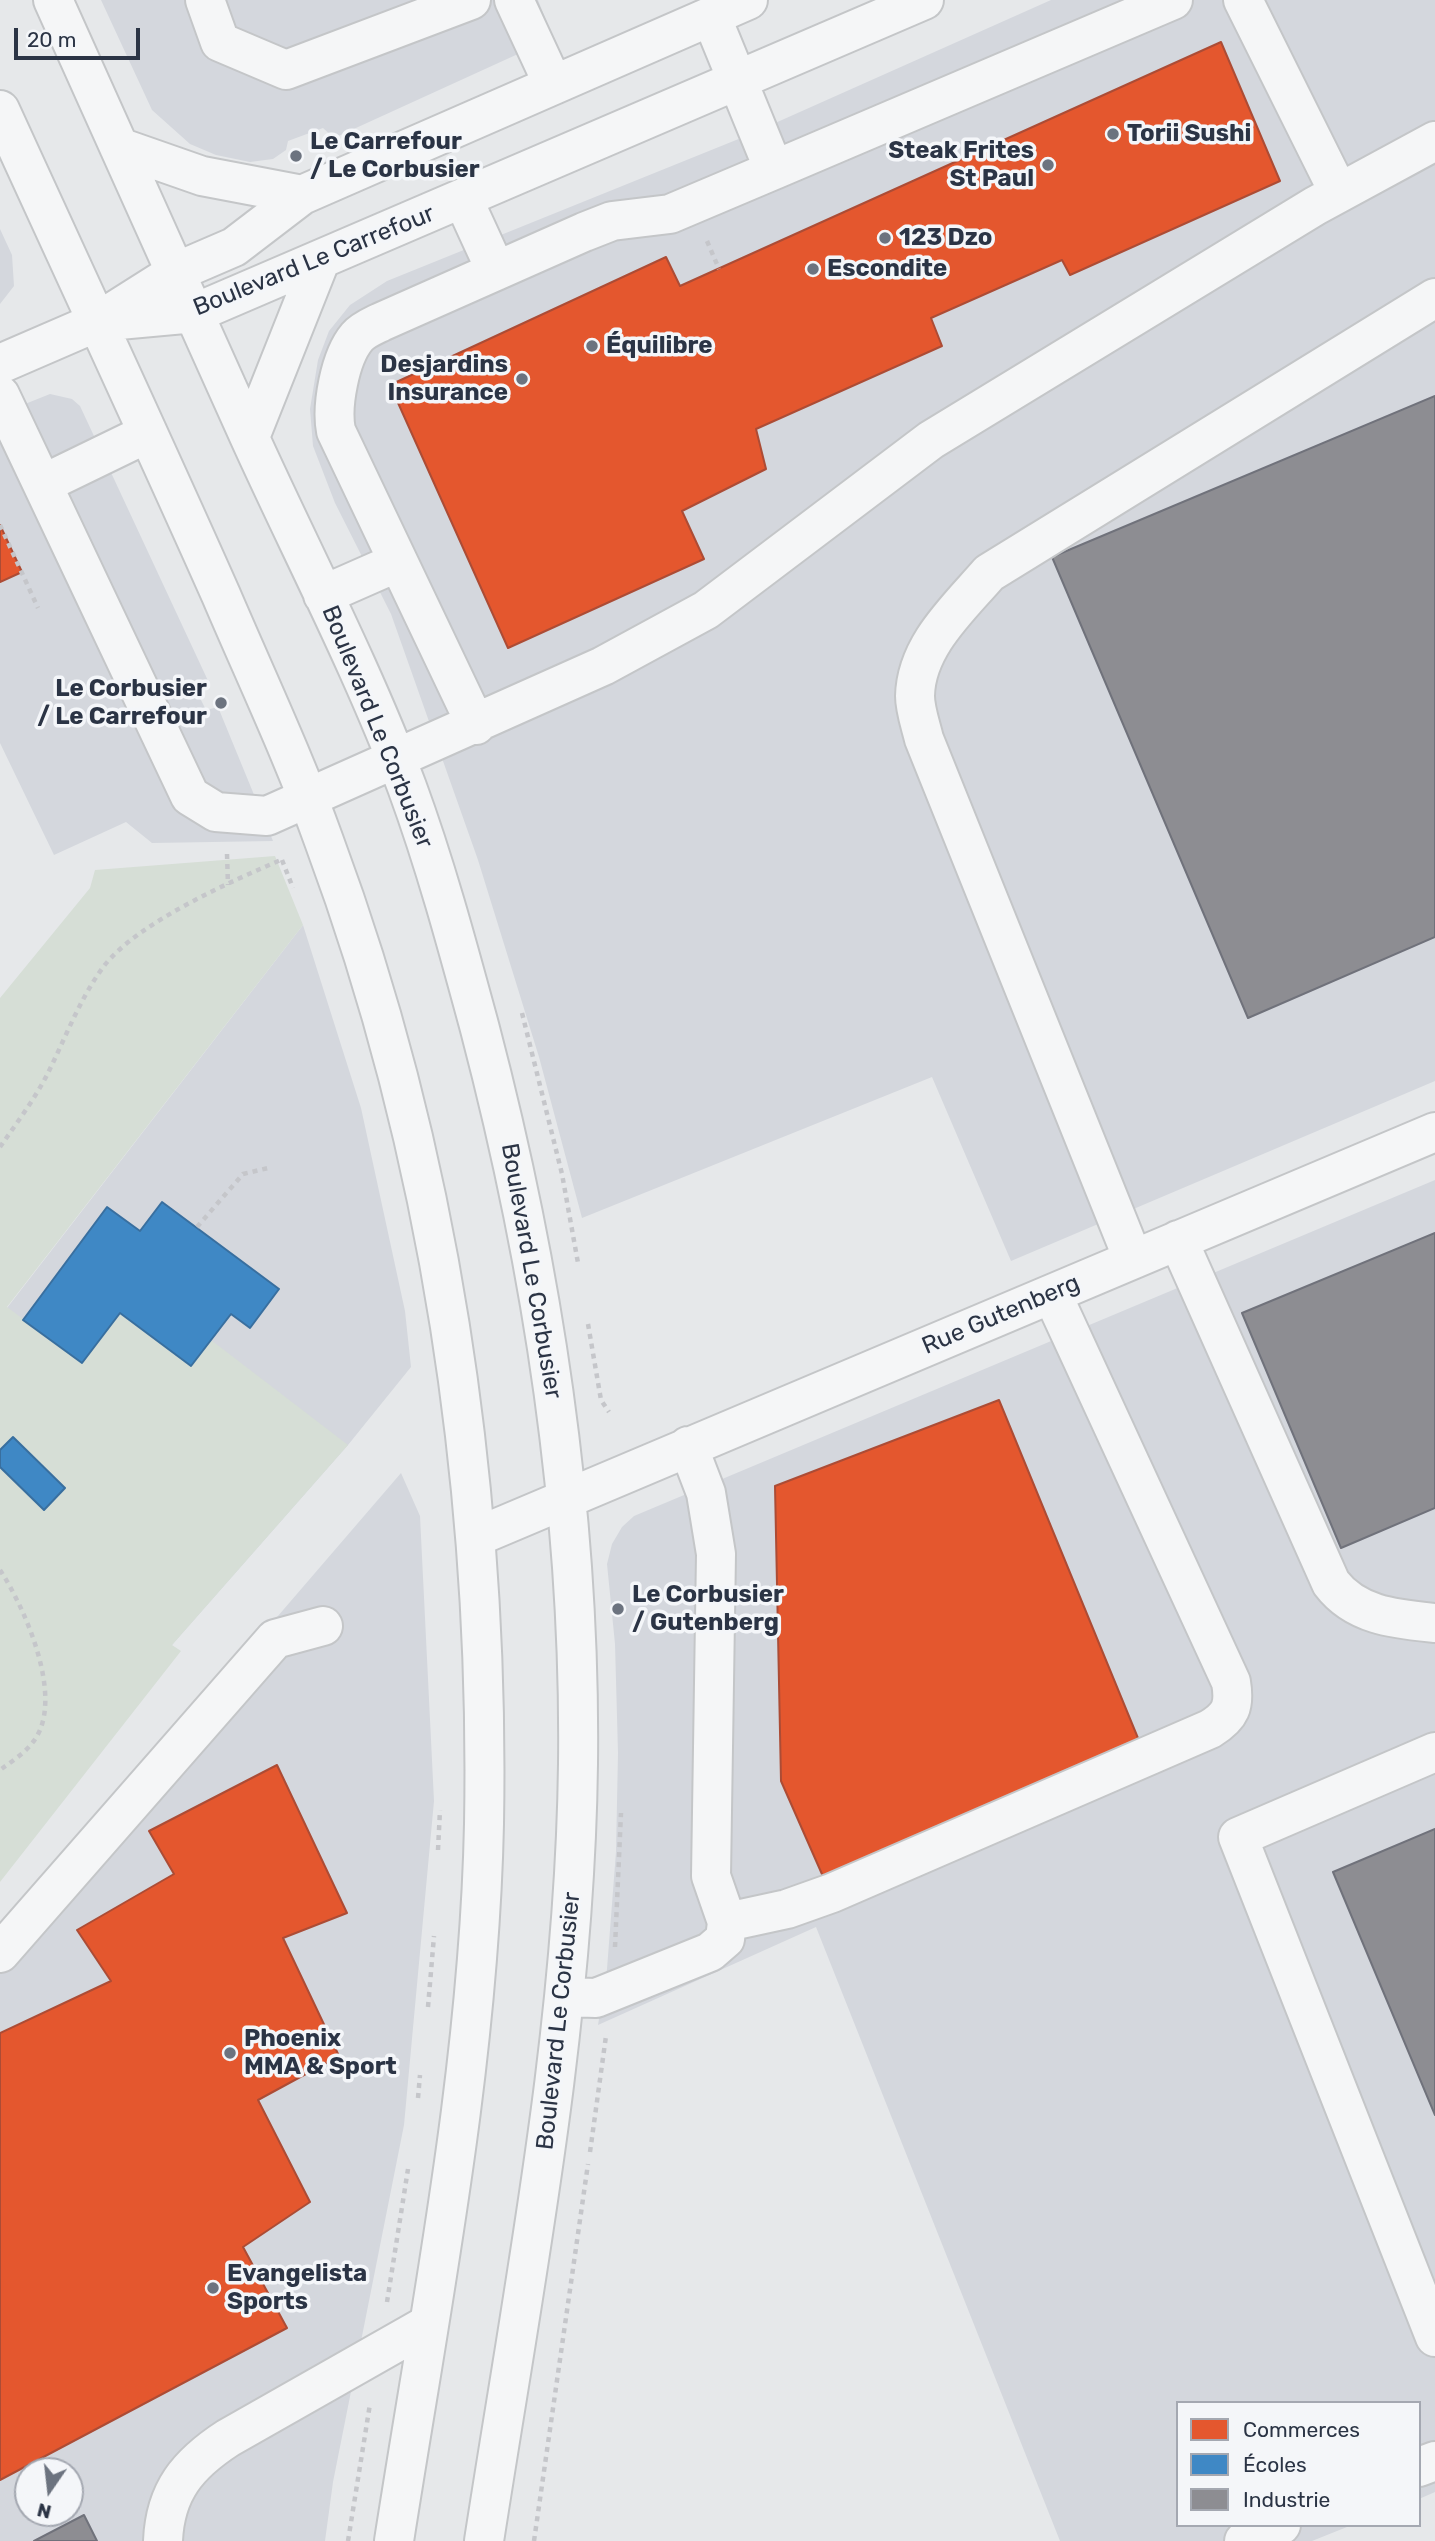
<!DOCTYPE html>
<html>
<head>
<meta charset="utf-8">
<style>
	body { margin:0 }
	#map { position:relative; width:1435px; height:2541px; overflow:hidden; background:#e6e8ea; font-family:Rubik,sans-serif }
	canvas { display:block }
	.legend { position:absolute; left:1176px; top:2401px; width:245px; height:126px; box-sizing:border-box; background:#f4f6f9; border:2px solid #a4a8b1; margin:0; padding:9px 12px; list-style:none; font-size:21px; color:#2b3445 }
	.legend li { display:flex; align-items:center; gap:14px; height:35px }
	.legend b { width:35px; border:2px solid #a4a8b1 }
	.north { position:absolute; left:14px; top:2457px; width:70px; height:70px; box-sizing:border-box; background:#f4f6f9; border:2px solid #a4a8b1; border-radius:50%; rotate:194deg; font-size:19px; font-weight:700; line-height:28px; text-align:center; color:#2b3445 }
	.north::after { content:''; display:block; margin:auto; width:24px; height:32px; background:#6c737f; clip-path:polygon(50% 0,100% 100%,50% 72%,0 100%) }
	.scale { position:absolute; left:14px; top:28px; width:126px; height:32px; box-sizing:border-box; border:4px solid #2b3445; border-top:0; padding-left:9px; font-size:21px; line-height:24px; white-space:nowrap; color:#2b3445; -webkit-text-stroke:5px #f4f6f9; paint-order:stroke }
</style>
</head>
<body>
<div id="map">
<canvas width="1435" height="2541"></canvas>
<ul class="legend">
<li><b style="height:19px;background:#e4572e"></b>Commerces</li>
<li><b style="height:19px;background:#3f88c5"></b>Écoles</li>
<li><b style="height:19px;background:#8d8d92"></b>Industrie</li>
</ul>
<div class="north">N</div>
<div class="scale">20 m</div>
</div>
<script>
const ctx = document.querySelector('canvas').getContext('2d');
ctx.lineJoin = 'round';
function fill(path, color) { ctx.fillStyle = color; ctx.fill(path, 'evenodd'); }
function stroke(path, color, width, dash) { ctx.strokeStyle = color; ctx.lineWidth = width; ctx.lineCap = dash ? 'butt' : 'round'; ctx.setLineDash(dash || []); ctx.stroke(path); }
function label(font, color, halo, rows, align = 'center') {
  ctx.font = font + ' Rubik,sans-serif'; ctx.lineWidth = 7; ctx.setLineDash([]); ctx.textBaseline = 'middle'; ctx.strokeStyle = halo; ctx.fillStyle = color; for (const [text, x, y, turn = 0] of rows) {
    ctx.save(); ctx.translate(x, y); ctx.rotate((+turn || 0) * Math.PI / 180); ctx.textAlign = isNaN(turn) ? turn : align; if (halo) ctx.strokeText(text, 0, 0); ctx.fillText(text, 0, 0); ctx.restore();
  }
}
fill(new Path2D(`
	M101,0H538L553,38L334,138L323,128L288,141L286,150L273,159L250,162L216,155L190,144L152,110Z
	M1051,0H1435V1081L1011,1261L932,1077L582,1218L539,1057L478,860L391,614L335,503L313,446L310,409L318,360L329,331L350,305L387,281L746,136Z
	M0,229L12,255L14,286L0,304Z
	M50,394L72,399L80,406L210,685L196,690L206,710L218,707L273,841L152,843L126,822L54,855L0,743V414Z
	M303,925L361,1108L405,1311L411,1367L348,1445L172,1645L0,1317Z
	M1435,1180V2492L1419,2499V2403H1178V2525H1352L1312,2541H1060L816,1927L598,2025L607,1969L616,1852L618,1753L615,1644L607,1564L612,1544L622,1527L634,1516Z
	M401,1473L420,1516L434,1801L404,2125L333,2482L325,2541H0V1939ZM28,2471H70V2513H28Z`), '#d4d7dd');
fill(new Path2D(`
	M275,856L303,925L7,1307L82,1363L120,1313L211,1340L348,1445L172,1645L181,1651L0,1882V998L90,888L95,870Z`), '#d6ded6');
const shops = new Path2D(`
	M1221,42L1280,181L1070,275L1062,260L931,318L942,346L756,429L766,469L682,511L704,559L508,648L390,385L666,257L680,286Z
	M0,525L22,572L0,582Z
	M999,1400L1140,1743L825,1881L781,1781L775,1486Z
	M277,1765L347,1913L283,1938L339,2056L258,2100L310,2202L243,2247L287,2328L0,2480V2033L111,1981L77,1930L174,1874L149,1831Z`);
fill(shops, '#e4572e');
stroke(shops, '#ac4c35', 2);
const schools = new Path2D(`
	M162,1202L279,1289L250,1328L231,1314L191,1366L120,1313L82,1363L23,1320L107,1207L140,1231Z
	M13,1437L65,1488L44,1510L0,1467V1450Z`);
fill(schools, '#3f88c5');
stroke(schools, '#396f9f', 2);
const industry = new Path2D(`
	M1435,396V937L1248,1018L1052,557Z
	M1435,1233V1508L1341,1548L1242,1313Z
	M1435,1829V2115L1333,1872Z
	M84,2515L97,2541H34Z`);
fill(industry, '#8d8d92');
stroke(industry, '#70727b', 2);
const minor = new Path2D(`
	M53,0C118,145 184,291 249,436C302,553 362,667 407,787C436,866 458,948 480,1029C543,1269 581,1514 578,1764C575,2025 524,2283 484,2541
	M205,0L220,42L286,70L471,0
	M514,0L553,84
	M1243,0L1339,193
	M0,110C74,272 149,433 221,595C256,677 294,757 324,841C440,1153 490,1492 484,1824C479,2065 431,2304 394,2541
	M119,147L202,176L302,195
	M774,170L1173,0
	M463,199L496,271
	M97,322L195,313L924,0
	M0,364L97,322L176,272L234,247L302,195L748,0
	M0,395L190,796L216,812L267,816L603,666L706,610L931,440L1315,206L1435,141
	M250,437L320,261
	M43,484L148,433
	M323,595L398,562
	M476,725L336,431C331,406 340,357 357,337C363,330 373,326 381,322L584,232L612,221L670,214L774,170L711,16
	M1178,1240L1331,1583C1356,1616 1396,1619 1435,1623
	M1133,1259L924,739C921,726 915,710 915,696C916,646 958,609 989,573L1435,298
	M476,1537L1435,1132
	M1435,1752L1238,1837L1435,2337
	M727,1922L787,1909L832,1893L1210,1729C1231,1716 1235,1706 1231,1682L1052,1294
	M0,1953L275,1639L323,1626
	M564,1997L596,1998L710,1952L725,1939L727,1922L711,1876L716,1554L706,1493L688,1446
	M1419,2467L1435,2461
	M163,2541C165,2491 188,2464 228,2438L427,2325
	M1244,2541L1281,2525`);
stroke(minor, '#c4c6c8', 42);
stroke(new Path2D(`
	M707,241L719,269
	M0,525L38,608
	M227,854L228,885
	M282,860L293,888
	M522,1013L562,1174L578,1263
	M0,1147C16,1124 34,1100 47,1075C65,1039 80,998 104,966C138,922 232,881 283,859
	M197,1227L243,1174L268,1168
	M588,1324L601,1400L609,1412
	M0,1570C25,1608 66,1700 33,1742C25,1753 11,1762 0,1770
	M438,1850L440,1810
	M615,1947L621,1813
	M428,2007L434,1936
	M418,2098L420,2075
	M590,2152L606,2036
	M387,2302L408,2169
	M348,2541L370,2404
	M534,2541L588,2164`), '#c5c6ca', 4.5, [5, 5]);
stroke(minor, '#f5f6f7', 38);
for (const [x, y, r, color] of [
	[1113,134,7,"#6c737f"],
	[296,156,7,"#6c737f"],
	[1048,165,7,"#6c737f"],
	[885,238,7,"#6c737f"],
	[813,269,7,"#6c737f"],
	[592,346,7,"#6c737f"],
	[522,379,7,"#6c737f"],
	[221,703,7,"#6c737f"],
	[618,1609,7,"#6c737f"],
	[230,2053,7,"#6c737f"],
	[213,2288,7,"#6c737f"]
]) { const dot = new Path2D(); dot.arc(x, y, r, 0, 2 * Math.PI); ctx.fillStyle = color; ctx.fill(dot); stroke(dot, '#f4f6f9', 2.5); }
label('bold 24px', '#2b3445', '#f4f6f9', [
	["Torii Sushi",1127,134],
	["Le Carrefour",310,142],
	["/ Le Corbusier",310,170],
	["Steak Frites",1034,151,"right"],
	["St Paul",1034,179,"right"],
	["123 Dzo",899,238],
	["Escondite",827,269],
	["Équilibre",606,346],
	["Desjardins",508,365,"right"],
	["Insurance",508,393,"right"],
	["Le Corbusier",207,689,"right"],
	["/ Le Carrefour",207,717,"right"],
	["Le Corbusier",632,1595],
	["/ Gutenberg",632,1623],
	["Phoenix",244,2039],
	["MMA & Sport",244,2067],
	["Evangelista",227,2274],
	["Sports",227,2302]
], 'left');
label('24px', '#2b3445', '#f4f6f9', [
	["Boulevard Le Carrefour",314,261,-22],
	["Boulevard Le Corbusier",377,727,68],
	["Boulevard Le Corbusier",531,1271,80],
	["Rue Gutenberg",1001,1315,-23],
	["Boulevard Le Corbusier",559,2021,-84]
]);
</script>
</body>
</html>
